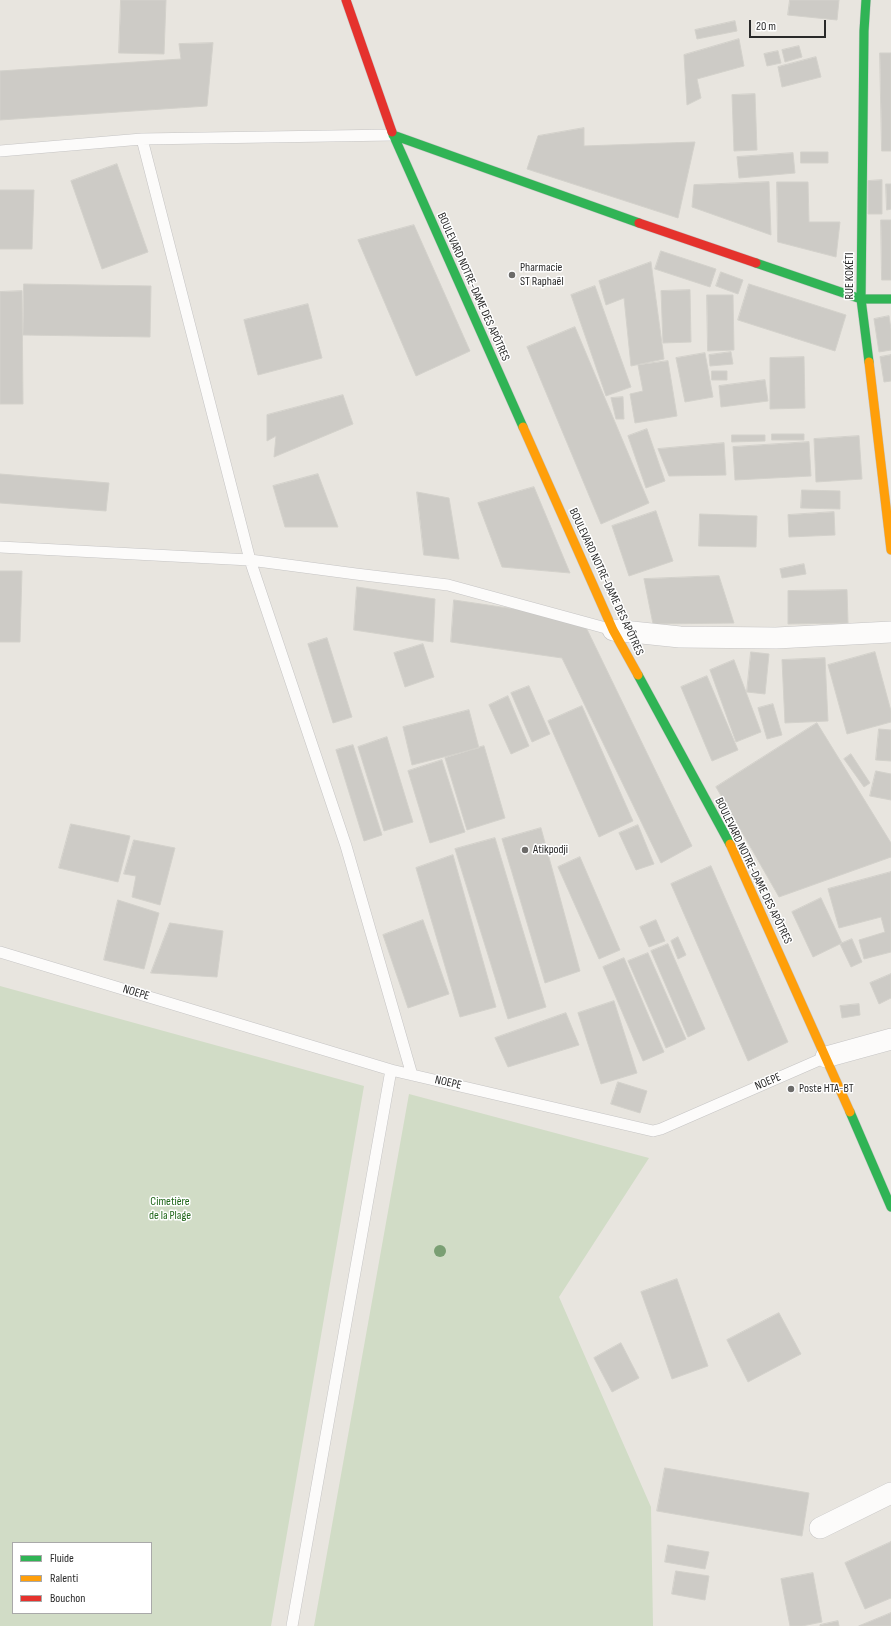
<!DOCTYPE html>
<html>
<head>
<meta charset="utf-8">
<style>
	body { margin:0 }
	#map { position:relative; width:891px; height:1626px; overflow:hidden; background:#e8e5df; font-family:"Sofia Sans Condensed",sans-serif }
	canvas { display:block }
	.legend { position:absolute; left:12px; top:1542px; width:140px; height:72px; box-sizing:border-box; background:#fff; border:1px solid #a9a9a9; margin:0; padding:5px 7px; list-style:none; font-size:12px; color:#292929 }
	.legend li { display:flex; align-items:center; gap:8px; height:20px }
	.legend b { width:20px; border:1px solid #a9a9a9 }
	.scale { position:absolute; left:749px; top:20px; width:77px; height:18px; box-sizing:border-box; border:2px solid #292929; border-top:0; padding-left:5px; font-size:12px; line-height:14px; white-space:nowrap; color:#292929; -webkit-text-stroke:3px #fff; paint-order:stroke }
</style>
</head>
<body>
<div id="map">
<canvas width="891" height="1626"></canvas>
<ul class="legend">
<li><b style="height:5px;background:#30b455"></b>Fluide</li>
<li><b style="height:5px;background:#ff9f0a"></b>Ralenti</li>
<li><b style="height:5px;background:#e5322d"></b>Bouchon</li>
</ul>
<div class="scale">20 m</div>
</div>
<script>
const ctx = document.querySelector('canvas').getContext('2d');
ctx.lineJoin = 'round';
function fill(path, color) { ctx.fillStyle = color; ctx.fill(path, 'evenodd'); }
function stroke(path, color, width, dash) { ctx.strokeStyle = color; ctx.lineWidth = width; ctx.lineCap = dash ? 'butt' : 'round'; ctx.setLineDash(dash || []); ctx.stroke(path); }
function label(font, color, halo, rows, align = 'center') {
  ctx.font = font + ' "Sofia Sans Condensed",sans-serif'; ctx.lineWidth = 3; ctx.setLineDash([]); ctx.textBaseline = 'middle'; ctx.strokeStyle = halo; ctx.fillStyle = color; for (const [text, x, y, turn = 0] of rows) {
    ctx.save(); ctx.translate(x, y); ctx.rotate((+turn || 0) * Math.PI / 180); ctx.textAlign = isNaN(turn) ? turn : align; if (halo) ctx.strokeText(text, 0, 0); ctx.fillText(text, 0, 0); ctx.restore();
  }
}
fill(new Path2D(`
	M0,986L364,1086L271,1626H0ZM13,1543H151V1613H13Z
	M409,1094L649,1158L559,1297L651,1507L653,1626H314Z`), '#d1dcc6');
const building = new Path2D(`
	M121,0H166L164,54L119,53Z
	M790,0H839L837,20L788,15Z
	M735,21L737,31L697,39L695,30Z
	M739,39L744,66L697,79L701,98L687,105L684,55Z
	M213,43L207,106L0,120V71L181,59L179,44Z
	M799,46L802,57L785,62L782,50Z
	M778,51L781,63L767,66L764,54Z
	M880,53H891V151H882Z
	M816,57L821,77L782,87L778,67Z
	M755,94L757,150L734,151L732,95Z
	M584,128V146L695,142L678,218L527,169L538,136Z
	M801,152H828V163H801Z
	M793,153L795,173L739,178L737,157Z
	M117,164L148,252L102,269L71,181Z
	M882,180V214H868V181Z
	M769,182L771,235L692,207L694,185Z
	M777,182H808L809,222H840L836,257L778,242Z
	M886,184H891V209L887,210Z
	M0,190H34L32,249H0Z
	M881,220H891V280H882Z
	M414,225L470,351L416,376L358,240Z
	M661,251L716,269L710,287L655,269Z
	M651,262L664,359L631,366L624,298L606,305L599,281Z
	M721,272L743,280L738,294L716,286Z
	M24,284L151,286L150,337L23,335Z
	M749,284L846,315L835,351L738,320Z
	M595,286L631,387L606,396L571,295Z
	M690,290L691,342L663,343L661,291Z
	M22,291L23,404H0V292Z
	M707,295H733L734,350L708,351Z
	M308,304L322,358L258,375L244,320Z
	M889,316L891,329V350L879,352L874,319Z
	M575,327L649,503L601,524L527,347Z
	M731,352L733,364L710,366L709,355Z
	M705,353L713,397L685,402L676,358Z
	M891,355V381L884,382L880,357Z
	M804,357L805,408L770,409V358Z
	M668,361L677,416L635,423L630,394L643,391L638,365Z
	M712,371H727V380H712Z
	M765,380L768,401L721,407L719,386Z
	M343,395L353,424L274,457L276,436L267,441V415Z
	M623,397L624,419H616L611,398Z
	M647,429L665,481L646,488L628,436Z
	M772,434H804V440H772Z
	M732,435H765V441L732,442Z
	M859,436L862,479L816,482L814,439Z
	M809,442L811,476L735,480L733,447Z
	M724,443L726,475L669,476L658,449Z
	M0,474L109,483L106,511L0,503Z
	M318,474L338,527H285L273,486Z
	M534,487L570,573L502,567L478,503Z
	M802,490L840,491V509L801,508Z
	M417,492L449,498L459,559L424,555Z
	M656,511L673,561L629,576L612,526Z
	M834,512L835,535L789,537L788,515Z
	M700,514L757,516L756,547L699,546Z
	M804,564L806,574L782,578L780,569Z
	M0,571H22L20,642H0Z
	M719,576L734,623L653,624L644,579Z
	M357,587L435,599L433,642L354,630Z
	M847,590L848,623L788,624V591Z
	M454,600L582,619L692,846L661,863L562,658L451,642Z
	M327,638L352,717L333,723L308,644Z
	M423,644L434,677L405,687L394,653Z
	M751,652L769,654L765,694L747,692Z
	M875,652L891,711V722L847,734L828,665Z
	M825,658L828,721L785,723L782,660Z
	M734,660L761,732L736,742L710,670Z
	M707,676L738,750L712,761L681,687Z
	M529,686L550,734L532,742L511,693Z
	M508,696L529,746L511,754L489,705Z
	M773,704L782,735L767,739L758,708Z
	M582,706L633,821L599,837L548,721Z
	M469,710L479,748L412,765L403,727Z
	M817,723L891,843V857L779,897L716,787Z
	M879,729L891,730V761L876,760Z
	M387,737L413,822L384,831L358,747Z
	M353,745L382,835L364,841L336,750Z
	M484,746L505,818L467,830L445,758Z
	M851,754L870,783L864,787L844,759Z
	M442,760L465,832L430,843L408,771Z
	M876,771L891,774V800L870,796Z
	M71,824L130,836L118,882L59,868Z
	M638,825L654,864L636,870L619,833Z
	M541,828L580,971L545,983L502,839Z
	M495,838L546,1007L508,1019L455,849Z
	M134,840L175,848L160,905L132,897L136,876L124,874Z
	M453,855L496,1007L460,1017L416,868Z
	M580,857L620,950L599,959L558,867Z
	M711,866L788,1042L748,1061L671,884Z
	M891,872V952L864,959L859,940L885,932L881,917L839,928L828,889Z
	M821,898L842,943L813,957L792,912Z
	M118,900L159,913L144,969L104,960Z
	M423,920L449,994L408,1008L383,935Z
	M656,920L665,941L649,947L640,927Z
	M170,923L223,931L217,977L151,973Z
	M678,937L686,955L678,959L671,941Z
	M852,939L862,962L851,967L840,944Z
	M668,944L705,1029L688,1037L651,951Z
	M648,953L686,1039L666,1048L628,961Z
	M624,958L664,1052L643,1061L603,967Z
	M891,974V998L879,1004L870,983Z
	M614,1001L637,1073L601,1084L578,1013Z
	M859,1004L860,1015L842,1018L840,1006Z
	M566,1013L579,1045L508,1067L495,1038Z
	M618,1082L647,1091L640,1113L611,1104Z
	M677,1279L708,1366L672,1379L641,1292Z
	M779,1313L801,1354L748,1382L727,1340Z
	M621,1343L639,1378L612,1392L594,1358Z
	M665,1468L809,1493L802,1536L657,1511Z
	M891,1542V1598L865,1609L845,1563Z
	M668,1545L709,1552L705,1569L665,1562Z
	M676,1571L709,1576L705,1600L672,1594Z
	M813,1573L822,1622L802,1626H790L781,1579Z
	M891,1613V1626H859Z
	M838,1621L839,1626H820V1625Z`);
fill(building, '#cdcbc6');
stroke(building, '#d3d1cb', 1);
const lane = new Path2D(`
	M142,139L250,560L346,846L412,1075
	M0,151L142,139L393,135
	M0,547L250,560L356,574L448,585L613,630
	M0,952L391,1070L653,1131L661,1129L826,1057
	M292,1626L391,1070`);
const street = new Path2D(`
	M613,630L680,637L776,638L891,632
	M826,1057L891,1039
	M820,1528L891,1493`);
const fast = new Path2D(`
	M866,0L864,31L861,299L869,362
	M392,132L523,427
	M393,135L639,223
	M756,263L861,299H891
	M638,675L730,844
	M850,1112L891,1207`);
const slow = new Path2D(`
	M869,362L891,550
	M523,427L613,630L638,675
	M730,844L850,1112`);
const jam = new Path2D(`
	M346,0L392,132
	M639,223L756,263`);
stroke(lane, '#c5c4c4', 12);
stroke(street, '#c5c4c4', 22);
stroke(fast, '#c5c4c4', 10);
stroke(slow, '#c5c4c4', 10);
stroke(jam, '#c5c4c4', 10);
stroke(lane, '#fcfbfa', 11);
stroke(street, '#fcfbfa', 21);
stroke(fast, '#30b455', 9);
stroke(slow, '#ff9f0a', 9);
stroke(jam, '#e5322d', 9);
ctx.fillStyle = '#7a9f73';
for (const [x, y] of [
	[440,1251]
]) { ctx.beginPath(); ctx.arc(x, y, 6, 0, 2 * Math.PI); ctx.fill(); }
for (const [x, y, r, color] of [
	[512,275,4,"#6c6b69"],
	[525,850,4,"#6c6b69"],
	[791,1089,4,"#6c6b69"]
]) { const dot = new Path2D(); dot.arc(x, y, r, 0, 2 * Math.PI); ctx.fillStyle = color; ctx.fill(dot); stroke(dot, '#fff', 1.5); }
label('12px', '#292929', '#fff', [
	["Pharmacie",520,268],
	["ST Raphaël",520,282],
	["Atikpodji",533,850],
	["Poste HTA-BT",799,1089]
], 'left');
label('12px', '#292929', '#fff', [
	["RUE KOKÉTI",850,276,-90],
	["BOULEVARD NOTRE-DAME DES APÔTRES",473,287,66],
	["BOULEVARD NOTRE-DAME DES APÔTRES",606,582,65],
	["BOULEVARD NOTRE-DAME DES APÔTRES",753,871,64],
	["NOEPE",136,993,17],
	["NOEPE",768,1082,-23],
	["NOEPE",448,1083,13]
]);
label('12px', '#20661a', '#fff', [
	["Cimetière",170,1202],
	["de la Plage",170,1216]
]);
</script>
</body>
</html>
